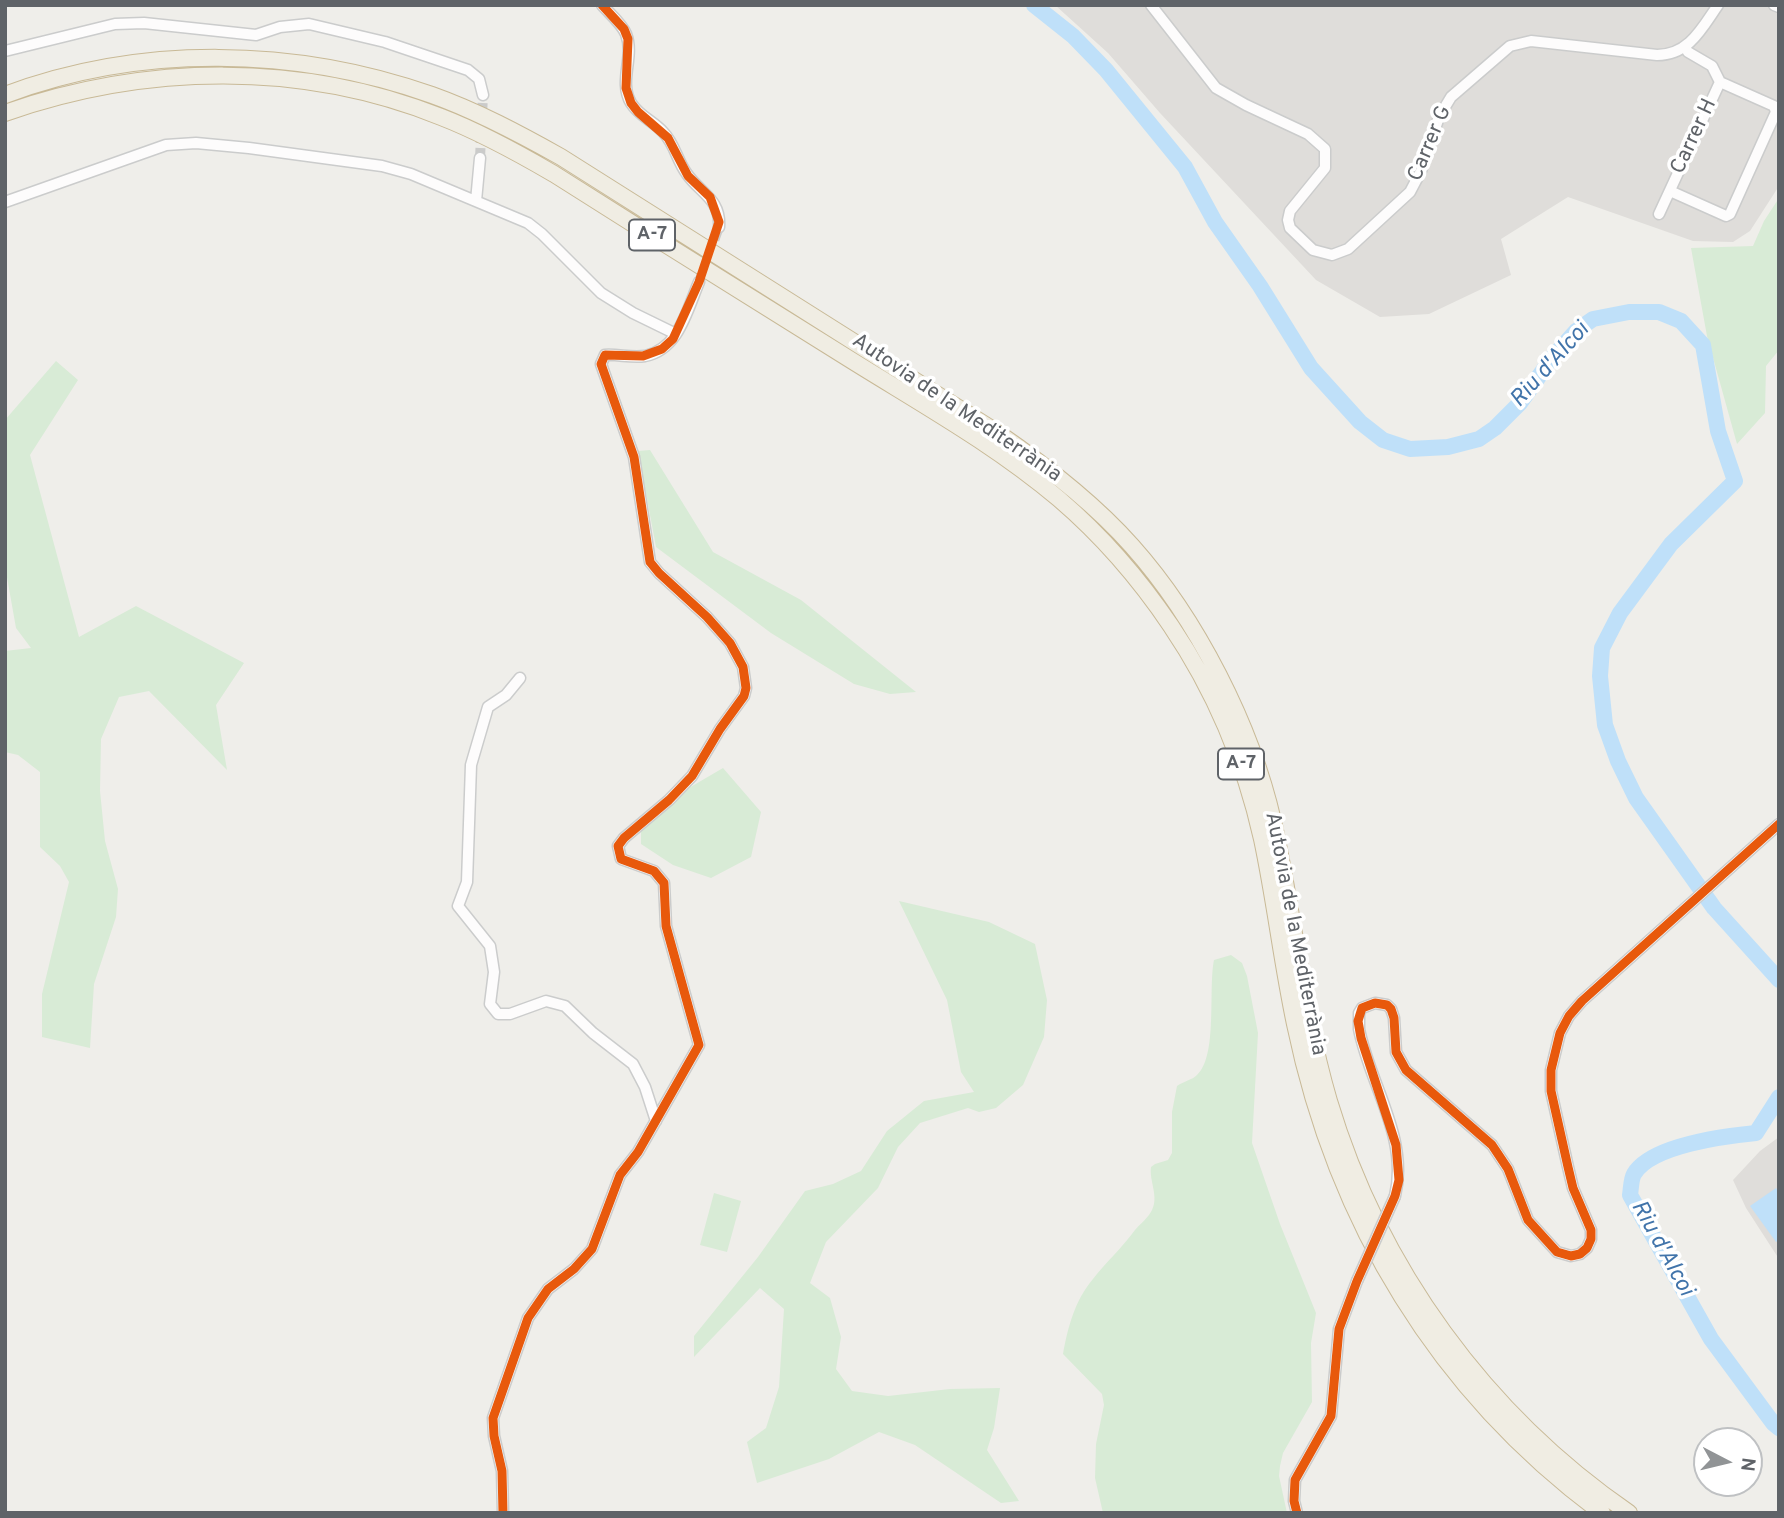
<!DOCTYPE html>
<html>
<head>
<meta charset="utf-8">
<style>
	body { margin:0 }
	#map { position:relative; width:1784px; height:1518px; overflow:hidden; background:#efeeea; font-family:Overpass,sans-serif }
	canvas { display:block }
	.frame { position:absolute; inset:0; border:7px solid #5f6368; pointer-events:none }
	.north { position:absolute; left:1693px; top:1427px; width:70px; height:70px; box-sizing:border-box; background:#fff; border:2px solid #bfc1c3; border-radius:50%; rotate:97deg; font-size:19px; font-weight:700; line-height:28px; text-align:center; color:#5f6368 }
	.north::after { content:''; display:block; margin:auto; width:24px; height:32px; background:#919496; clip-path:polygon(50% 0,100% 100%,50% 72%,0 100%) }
</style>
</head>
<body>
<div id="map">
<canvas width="1784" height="1518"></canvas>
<div class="frame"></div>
<div class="north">N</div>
</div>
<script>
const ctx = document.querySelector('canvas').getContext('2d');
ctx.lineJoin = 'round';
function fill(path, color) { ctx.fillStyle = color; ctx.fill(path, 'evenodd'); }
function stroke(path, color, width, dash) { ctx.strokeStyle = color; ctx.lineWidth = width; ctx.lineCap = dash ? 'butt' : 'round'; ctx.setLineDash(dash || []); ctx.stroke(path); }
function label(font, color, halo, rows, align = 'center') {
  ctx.font = font + ' Overpass,sans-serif'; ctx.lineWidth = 7; ctx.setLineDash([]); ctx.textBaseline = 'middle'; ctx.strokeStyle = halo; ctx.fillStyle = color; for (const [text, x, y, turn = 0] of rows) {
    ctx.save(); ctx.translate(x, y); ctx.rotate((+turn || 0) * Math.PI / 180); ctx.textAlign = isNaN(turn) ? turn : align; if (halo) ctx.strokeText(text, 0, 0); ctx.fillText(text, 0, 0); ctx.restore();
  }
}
fill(new Path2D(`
	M1055,5H1779V186L1750,231L1733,242L1693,241L1568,197L1501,239L1511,275L1429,314L1380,317L1316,280L1160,113L1108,53Z
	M1779,1137V1259L1746,1208L1733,1180L1760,1151Z`), '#dfddda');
fill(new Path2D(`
	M1779,198V350L1766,366L1765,413L1737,444L1707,336L1691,248L1753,246L1764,221Z
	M56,361L78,380L30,455L79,637L136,606L244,663L216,705L227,770L149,691L119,697L101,739L100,791L105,841L118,889L116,917L94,984L90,1048L42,1037V994L69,882L60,866L40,847V772L18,755L5,752V651L31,648L16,628L5,566V420Z
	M650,450L713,552L801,600L916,692L890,694L854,684L771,633L656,547L638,451Z
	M723,768L761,812L751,857L711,878L673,865L641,844V816Z
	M899,901L989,922L1035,944L1047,1000L1044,1037L1023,1085L996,1108L979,1112L968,1108L920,1123L898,1147L878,1188L826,1242L810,1283L830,1298L841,1337L836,1369L852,1391L888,1396L950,1389L1000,1388L994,1428L987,1450L1019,1501L1001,1503L915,1445L879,1432L829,1459L757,1483L747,1442L766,1428L779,1387L784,1309L760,1288L694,1357V1336L758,1257L805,1191L833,1184L861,1171L887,1131L924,1101L974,1092L961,1072L947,1000Z
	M1231,955L1242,963L1247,976L1258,1033L1252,1143L1280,1224L1316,1313L1311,1343L1312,1402L1283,1453L1280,1466L1279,1476L1287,1513H1103L1095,1478L1096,1444L1104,1405L1102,1394L1063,1354C1068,1327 1075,1300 1093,1279C1106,1262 1122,1248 1135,1230C1140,1224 1149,1217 1152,1210C1159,1196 1149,1181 1151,1167L1155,1164L1168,1160L1172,1153V1112L1177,1086C1184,1081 1192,1080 1197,1075C1218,1056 1208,989 1214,960Z
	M714,1193L741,1201L727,1252L700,1245Z`), '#d8ebd6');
fill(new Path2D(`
	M1776,1188L1779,1192V1240L1776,1242L1750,1206Z`), '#bfe0f9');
stroke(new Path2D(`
	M1034,5L1073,36L1106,70L1185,167L1215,222L1260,286L1311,368L1360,422L1383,440L1410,449L1448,447L1479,439L1495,428L1520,403L1552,358L1576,331L1593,319L1629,312H1659L1681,321L1703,345L1718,431L1735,481L1671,544L1620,613L1602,648L1600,676L1605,725L1618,761L1636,798L1714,908L1779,980
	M1779,1097L1756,1133C1726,1136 1651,1145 1634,1174C1631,1179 1631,1189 1630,1195L1711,1339L1773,1423L1779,1428`), '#bfe0f9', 16);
stroke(new Path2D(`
	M480,158L483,95
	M699,282L719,227`), '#cbcbca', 10, [10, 5]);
const minor = new Path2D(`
	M602,5C610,14 622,24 626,34C635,57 618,81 631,103C639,116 653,121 663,132C675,144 677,161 687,174C700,193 721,199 719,227
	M1151,5L1216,88L1246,105L1308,134L1325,149V168L1290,211L1288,220L1290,228L1313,250L1332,255L1348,249L1410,192L1421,171L1439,117L1451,97L1510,46L1531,41L1657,55C1689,55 1702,28 1718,5
	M1774,5L1779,7
	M5,51L115,24L144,23L256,35L280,27L309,24L385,42L468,70L479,79L483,95
	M1670,191L1726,216L1730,214L1776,112L1774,106L1720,82L1712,66L1688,52L1685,47
	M476,201L480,158
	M5,202L166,145L196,143L249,148L382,166L411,174L528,223L542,234L601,293L633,313L676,334
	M1659,214L1720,82
	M520,678L506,695L488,707L471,765L467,882L458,906L490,946L494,972L490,1004L498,1014H510L546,1001L565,1006L593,1033L633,1064L645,1087L656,1121
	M1395,1196C1409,1138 1370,1085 1359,1029V1013L1362,1008L1375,1003L1387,1005L1391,1009L1394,1018L1396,1052L1406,1070L1492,1145L1508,1169L1528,1220L1557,1252L1571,1256L1580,1254L1587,1248L1591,1239V1230L1573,1188L1568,1167L1551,1091V1070L1560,1033L1569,1016L1582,1001L1779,824
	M503,1513L502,1471L494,1436L493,1418L528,1318L548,1289L574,1269L592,1249L620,1175L638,1152L699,1045L666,926L664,883L654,871L621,859L618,846L624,838L669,800L692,776L720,729L744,696L746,688L743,667L730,643L707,617L659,573L650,562L634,457L601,364L605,355C618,354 631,358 645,356C679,349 687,310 699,282
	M1297,1513L1294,1501L1295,1480L1331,1416L1339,1329L1357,1281`);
const highway = new Path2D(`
	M5,95C141,44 296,47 432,95C477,111 520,134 561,157L998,433C1046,466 1093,502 1132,546C1197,619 1251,725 1273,821C1294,914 1302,1010 1329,1101C1379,1268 1485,1414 1629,1513
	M5,113C145,64 302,61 441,117C480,132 518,153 554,174C650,235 747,295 843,355C916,401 993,443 1059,499C1101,535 1140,580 1171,626C1215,691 1245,763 1262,839C1275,900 1282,963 1295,1024C1336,1222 1438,1392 1602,1513`);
stroke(minor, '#cbcccc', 13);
stroke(highway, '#c8b996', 18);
stroke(minor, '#fdfcfc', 10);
stroke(highway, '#f0ede3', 16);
const minorBridge = new Path2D(`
	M1357,1281L1395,1196`);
stroke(minorBridge, '#cbcccc', 13, []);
stroke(minorBridge, '#fdfcfc', 10);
stroke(new Path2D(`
	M503,1513L502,1471L494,1436L493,1418L528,1318L548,1289L574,1269L592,1249L620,1175L638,1152L699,1045L666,926L664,883L654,871L621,859L618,846L624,838L669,800L692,776L720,729L744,696L746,688L743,667L730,643L707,617L659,573L650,562L634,457L601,364L605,355L643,356L662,349L673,339L699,282L719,222L710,197L688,176L668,138L638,112L631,103L626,88L628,39L624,29L602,5
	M1297,1513L1294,1501L1295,1480L1331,1416L1339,1329L1357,1281L1395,1196L1399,1180L1396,1145L1361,1038L1358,1021L1362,1008L1375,1003L1387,1005L1391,1009L1394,1018L1396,1052L1406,1070L1492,1145L1508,1169L1528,1220L1557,1252L1571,1256L1580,1254L1587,1248L1591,1239V1230L1573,1188L1568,1167L1551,1091V1070L1560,1033L1569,1016L1582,1001L1779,824`), '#e8590c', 9);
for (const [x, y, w] of [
	[652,235,46],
	[1241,764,46]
]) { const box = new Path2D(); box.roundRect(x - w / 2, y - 15.5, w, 31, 5); ctx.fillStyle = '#fff'; ctx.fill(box); stroke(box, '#5f6368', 2); }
label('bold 19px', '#5f6368', null, [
	["A-7",652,235],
	["A-7",1241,764]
]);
label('21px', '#5f6368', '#fff', [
	["Carrer H",1695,137,-65],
	["Carrer G",1431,144,-67],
	["Autovia de la Mediterrània",956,409,34],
	["Autovia de la Mediterrània",1294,934,79]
]);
label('italic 23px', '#4174aa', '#fff', [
	["Riu d'Alcoi",1551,366,-48],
	["Riu d'Alcoi",1661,1249,61]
]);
</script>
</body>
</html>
